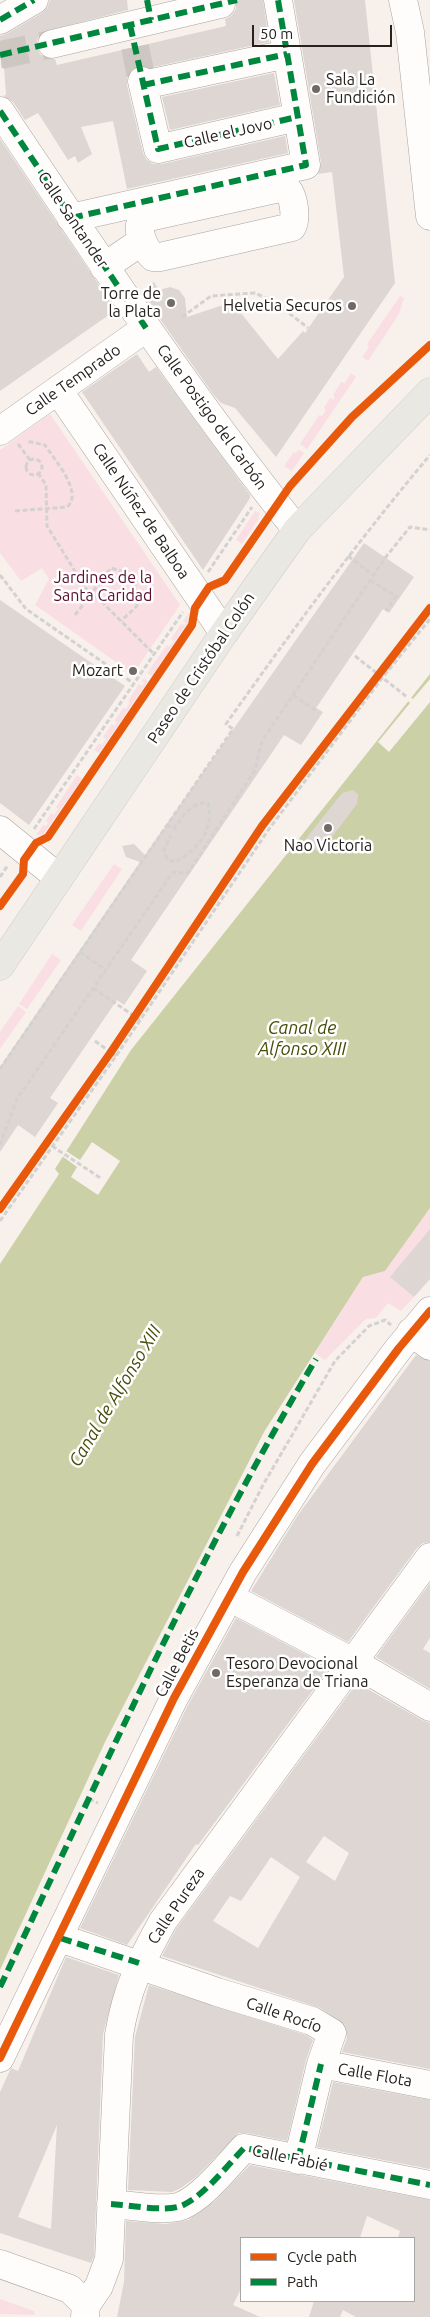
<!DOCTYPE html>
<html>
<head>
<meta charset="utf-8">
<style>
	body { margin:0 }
	#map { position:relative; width:430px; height:2317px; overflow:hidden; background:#f7f0eb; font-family:Ubuntu,sans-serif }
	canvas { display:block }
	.legend { position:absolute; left:240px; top:2237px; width:175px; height:65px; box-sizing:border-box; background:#fff; border:1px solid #a9a7a5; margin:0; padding:6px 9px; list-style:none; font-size:15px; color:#27221e }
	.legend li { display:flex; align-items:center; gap:10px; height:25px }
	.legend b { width:25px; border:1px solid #a9a7a5 }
	.scale { position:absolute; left:252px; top:25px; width:140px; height:22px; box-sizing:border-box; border:2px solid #27221e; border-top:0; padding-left:6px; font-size:15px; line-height:18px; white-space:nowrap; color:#27221e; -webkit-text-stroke:4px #fff; paint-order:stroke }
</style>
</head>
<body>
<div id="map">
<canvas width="430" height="2317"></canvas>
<ul class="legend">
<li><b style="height:6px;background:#e8590c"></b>Cycle path</li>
<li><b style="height:6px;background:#00873e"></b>Path</li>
</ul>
<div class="scale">50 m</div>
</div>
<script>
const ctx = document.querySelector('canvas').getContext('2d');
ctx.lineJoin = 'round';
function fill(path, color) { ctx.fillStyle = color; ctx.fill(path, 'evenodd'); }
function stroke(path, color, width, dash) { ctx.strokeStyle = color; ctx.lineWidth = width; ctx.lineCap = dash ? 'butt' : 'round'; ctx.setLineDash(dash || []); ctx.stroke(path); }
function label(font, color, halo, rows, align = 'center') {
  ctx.font = font + ' Ubuntu,sans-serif'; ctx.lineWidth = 5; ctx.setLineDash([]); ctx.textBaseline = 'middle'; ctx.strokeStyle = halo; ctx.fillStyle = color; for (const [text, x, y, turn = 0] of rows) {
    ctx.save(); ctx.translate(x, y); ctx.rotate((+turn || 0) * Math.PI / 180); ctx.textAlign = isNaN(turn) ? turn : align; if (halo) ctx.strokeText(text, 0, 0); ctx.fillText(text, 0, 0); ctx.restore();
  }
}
fill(new Path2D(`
	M400,296L404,298L399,314L368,361L362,357L369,347L367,344Z
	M351,373L356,377L307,449L300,444L319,415L322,416L326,410L324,408L330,398L333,400L335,397L333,395L341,382L345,383Z
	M50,414L180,605L133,674L35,605L49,579L42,568L21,581L0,553V450Z
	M299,450L304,453L292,471L284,466L294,452L296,453Z
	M260,510L258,520L242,544L236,540L255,511L258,513Z
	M189,613L188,622L152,676L147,673L167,645L169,647L174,641L171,639L181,624L184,625L186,623L183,621Z
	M144,678L148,681L99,753L94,750L99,743L102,745L106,739L103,737L112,724L115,726L117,723L115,720L123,708L126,709L130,703L128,701L139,684L142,686L144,683L142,681Z
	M77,775L82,779L43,835H36L43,825L46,826L48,823L46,821L51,813L54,815L58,809L56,807Z
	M114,864L122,869L81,931L72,925Z
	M52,954L61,960L27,1009L19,1004Z
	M18,1006L26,1012L0,1049V1032Z
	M430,1208V1229L391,1277L414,1297L401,1311L388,1303L376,1318L366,1319L325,1360L315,1353L363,1277L385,1271Z
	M0,2299L34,2311L35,2315L0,2314Z`), '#f9dfe3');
fill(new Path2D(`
	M430,674V1208L385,1271L363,1277L264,1432L105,1742L0,1970V1264L59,1174L55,1169L131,1050Z`), '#ccd0a6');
fill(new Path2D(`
	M430,679V702L389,752L378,742L410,703L406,699L409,696L413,699Z
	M92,1142L120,1161L98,1195L71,1177L77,1167L62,1156L66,1151L80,1160Z`), '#f7f0eb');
fill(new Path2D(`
	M50,0H127L128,10L42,32L37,40V48L40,54L47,59H55L57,65L226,26L225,19L231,16L236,9V0H263L269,42L149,68L138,66L132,69L127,76V85L143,153L146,159L153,164H162L285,136L288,153L127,189L113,121L81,127L92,154L78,163L75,156L68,160L38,113L25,120L13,102L3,96L6,95L4,67L1,68L0,36L8,33L42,13L47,8Z
	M294,0H365L395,283L276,457L235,408L221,403L213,394L141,292L154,282L159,290L170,287L179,290L185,298L187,317L232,302L278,359L303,331L305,333L344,277L332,172L318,174L321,162Z
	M274,73L280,105L170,130L162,97Z
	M0,139L116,310L0,391Z
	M137,354L149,372L156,367L250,495V498L203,570L82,392Z
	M364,543L414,577L389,613L383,609L316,708L323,712L301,745L284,735L131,960L147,971L124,1005L117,1000L50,1098L58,1103L35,1137L18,1125L0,1152V1067L140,862L126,857L122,846L134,844L145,855Z
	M0,600L125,686L29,825L0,803Z
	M353,790L358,794L357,804L320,853L304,841L342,793Z
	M430,1229V1279L414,1297L390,1277Z
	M416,1355L430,1361V1542L423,1543L417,1548L348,1642L251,1591L298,1515Z
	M430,1583V1638L423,1649L430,1653V1689L376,1657Z
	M236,1618L330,1667L198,1845L196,1844L127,1945L80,1928L188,1705Z
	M357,1683L422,1720L430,1723V2069L342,2052L347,2038L345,2025L320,2008L162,1956L176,1929ZM324,1836L349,1853L335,1881L306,1862ZM271,1857L300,1877L258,1948L213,1921L230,1896L241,1901Z
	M66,1957L119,1975L103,2034L94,2256L91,2263L0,2233V2092L11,2068L18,2071ZM57,2125L51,2229L18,2217Z
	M149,1985L306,2035L313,2040L306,2060L287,2141L247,2133H239L196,2177L181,2188L172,2192L128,2190L135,2037Z
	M333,2082L430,2100V2169L317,2147Z
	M250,2165L430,2200V2317H356L343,2310L340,2317H309L314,2301H414V2238H398L400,2231L367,2216L360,2238H241V2289L233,2305L260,2317H117L124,2282L126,2221L166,2224L188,2220L216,2200Z`), '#ddd6d3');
stroke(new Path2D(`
	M135,47L142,81
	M0,55L52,44`), '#cdc7c2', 28, [28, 14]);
const minor = new Path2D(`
	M403,0L410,32L430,216
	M0,20L34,0
	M52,44L221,4
	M142,81L158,149L297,117
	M143,85L287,54
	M0,111C95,253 190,396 297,530
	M284,187C294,192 297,218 292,227L160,257H153C144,248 134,228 144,218Z
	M71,218L306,165L278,0
	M104,267L142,241
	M58,390L224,633
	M0,431L146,328
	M0,830L59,878
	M411,1332L430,1346
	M229,1597L353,1662L430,1707
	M60,1938L217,1992L312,2021L332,2033L321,2064L298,2160
	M0,2058L174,1698L243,1572L312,1464L399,1348L430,1311
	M321,2064L430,2085
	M111,2204C128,2205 165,2212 181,2206C203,2197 227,2166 244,2148L430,2185
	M0,2264L70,2289L86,2305
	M85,2317L86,2305L99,2286L109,2259L119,2035C127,1987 140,1963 163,1921L430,1557`);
const major = new Path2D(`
	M0,966L224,633L297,530L430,392`);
stroke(minor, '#a9a4a0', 29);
stroke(major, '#d1cdcb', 29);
stroke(new Path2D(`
	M182,317L211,296L255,293L275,302L308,328
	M18,444L30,460
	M26 467a8 8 0 1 1 16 0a8 8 0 1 1-16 0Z
	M38,473L46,485L47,526L89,594L98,598L154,654
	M15,511L67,507C84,493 54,459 45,445L26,441
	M348,556L373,575
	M208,572L252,507
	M0,575L26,609L133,683
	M370,580L396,596L386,611
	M75,615L111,568L134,575L137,606L121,621
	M355,656L407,697
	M293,695L318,712
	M167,825L174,829C182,817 191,802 208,803C215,829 197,851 175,862L167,859L164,850L171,835
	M34,829L183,612
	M0,877L8,865
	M80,952L106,970
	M93,988L140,1020
	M95,1041L116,1056
	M0,1069L233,729L226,724C291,632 357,542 430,455
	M0,1145L17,1099L173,872L188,873L255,770L262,741L385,558L410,527L430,530
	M52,1146L102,1179
	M0,1221L116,1056L269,829L383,677L430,619
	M237,1536L263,1485L335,1361L369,1326L385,1320L391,1325
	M89,1799L98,1803`), '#d4d2d1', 3, [5, 2.5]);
stroke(minor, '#fefdfc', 28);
stroke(major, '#eae8e2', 28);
stroke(new Path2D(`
	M147,0L151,20
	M0,20L34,0
	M130,25L158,149L297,117
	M0,55L237,0
	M143,85L287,54
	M0,111L146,328
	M71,218L306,165L278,0
	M60,1938L139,1963
	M0,1987C101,1775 196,1560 316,1359
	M298,2160L321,2064
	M111,2204C128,2205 165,2212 181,2206C203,2197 227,2166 244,2148L430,2185`), '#00873e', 6, [12, 6]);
stroke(new Path2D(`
	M0,906L23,874L24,860L36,843L48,837L192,625L195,608L209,587L225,580L290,486L352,417L430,345
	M0,1209L111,1052L262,826L430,608
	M0,2058L174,1698L243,1572L312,1464L399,1348L430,1311`), '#e8590c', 8);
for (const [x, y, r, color] of [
	[316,89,5,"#706a66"],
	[171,303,5,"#706a66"],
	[352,306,5,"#706a66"],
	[133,671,5,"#706a66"],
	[328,828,5,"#706a66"],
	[216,1673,5,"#706a66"]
]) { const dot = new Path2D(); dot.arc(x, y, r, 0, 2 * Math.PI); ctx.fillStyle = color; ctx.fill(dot); stroke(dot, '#fff', 2); }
label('16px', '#27221e', '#fff', [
	["Sala La",326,80,"left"],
	["Fundición",326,98,"left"],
	["Torre de",161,294],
	["la Plata",161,312],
	["Helvetia Securos",342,306],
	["Mozart",123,671],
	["Nao Victoria",328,846,"center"],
	["Tesoro Devocional",226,1664,"left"],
	["Esperanza de Triana",226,1682,"left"]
], 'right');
label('16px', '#27221e', '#fff', [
	["Calle el Jovo",228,133,-13],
	["Calle Santander",73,220,56],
	["Calle Temprado",73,380,-35],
	["Calle Postigo del Carbón",212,417,54],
	["Calle Núñez de Balboa",141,511,56],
	["Paseo de Cristóbal Colón",201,668,-56],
	["Calle Betis",177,1663,-62],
	["Calle Pureza",176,1906,-56],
	["Calle Rocío",284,2015,19],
	["Calle Flota",375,2075,10],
	["Calle Fabié",290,2158,12]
]);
label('16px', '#5a0f2f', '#fff', [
	["Jardines de la",103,578],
	["Santa Caridad",103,596]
]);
label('italic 18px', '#454d07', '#fff', [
	["Canal de",302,1028],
	["Alfonso XIII",302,1049],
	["Canal de Alfonso XIII",115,1396,-59]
]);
</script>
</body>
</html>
